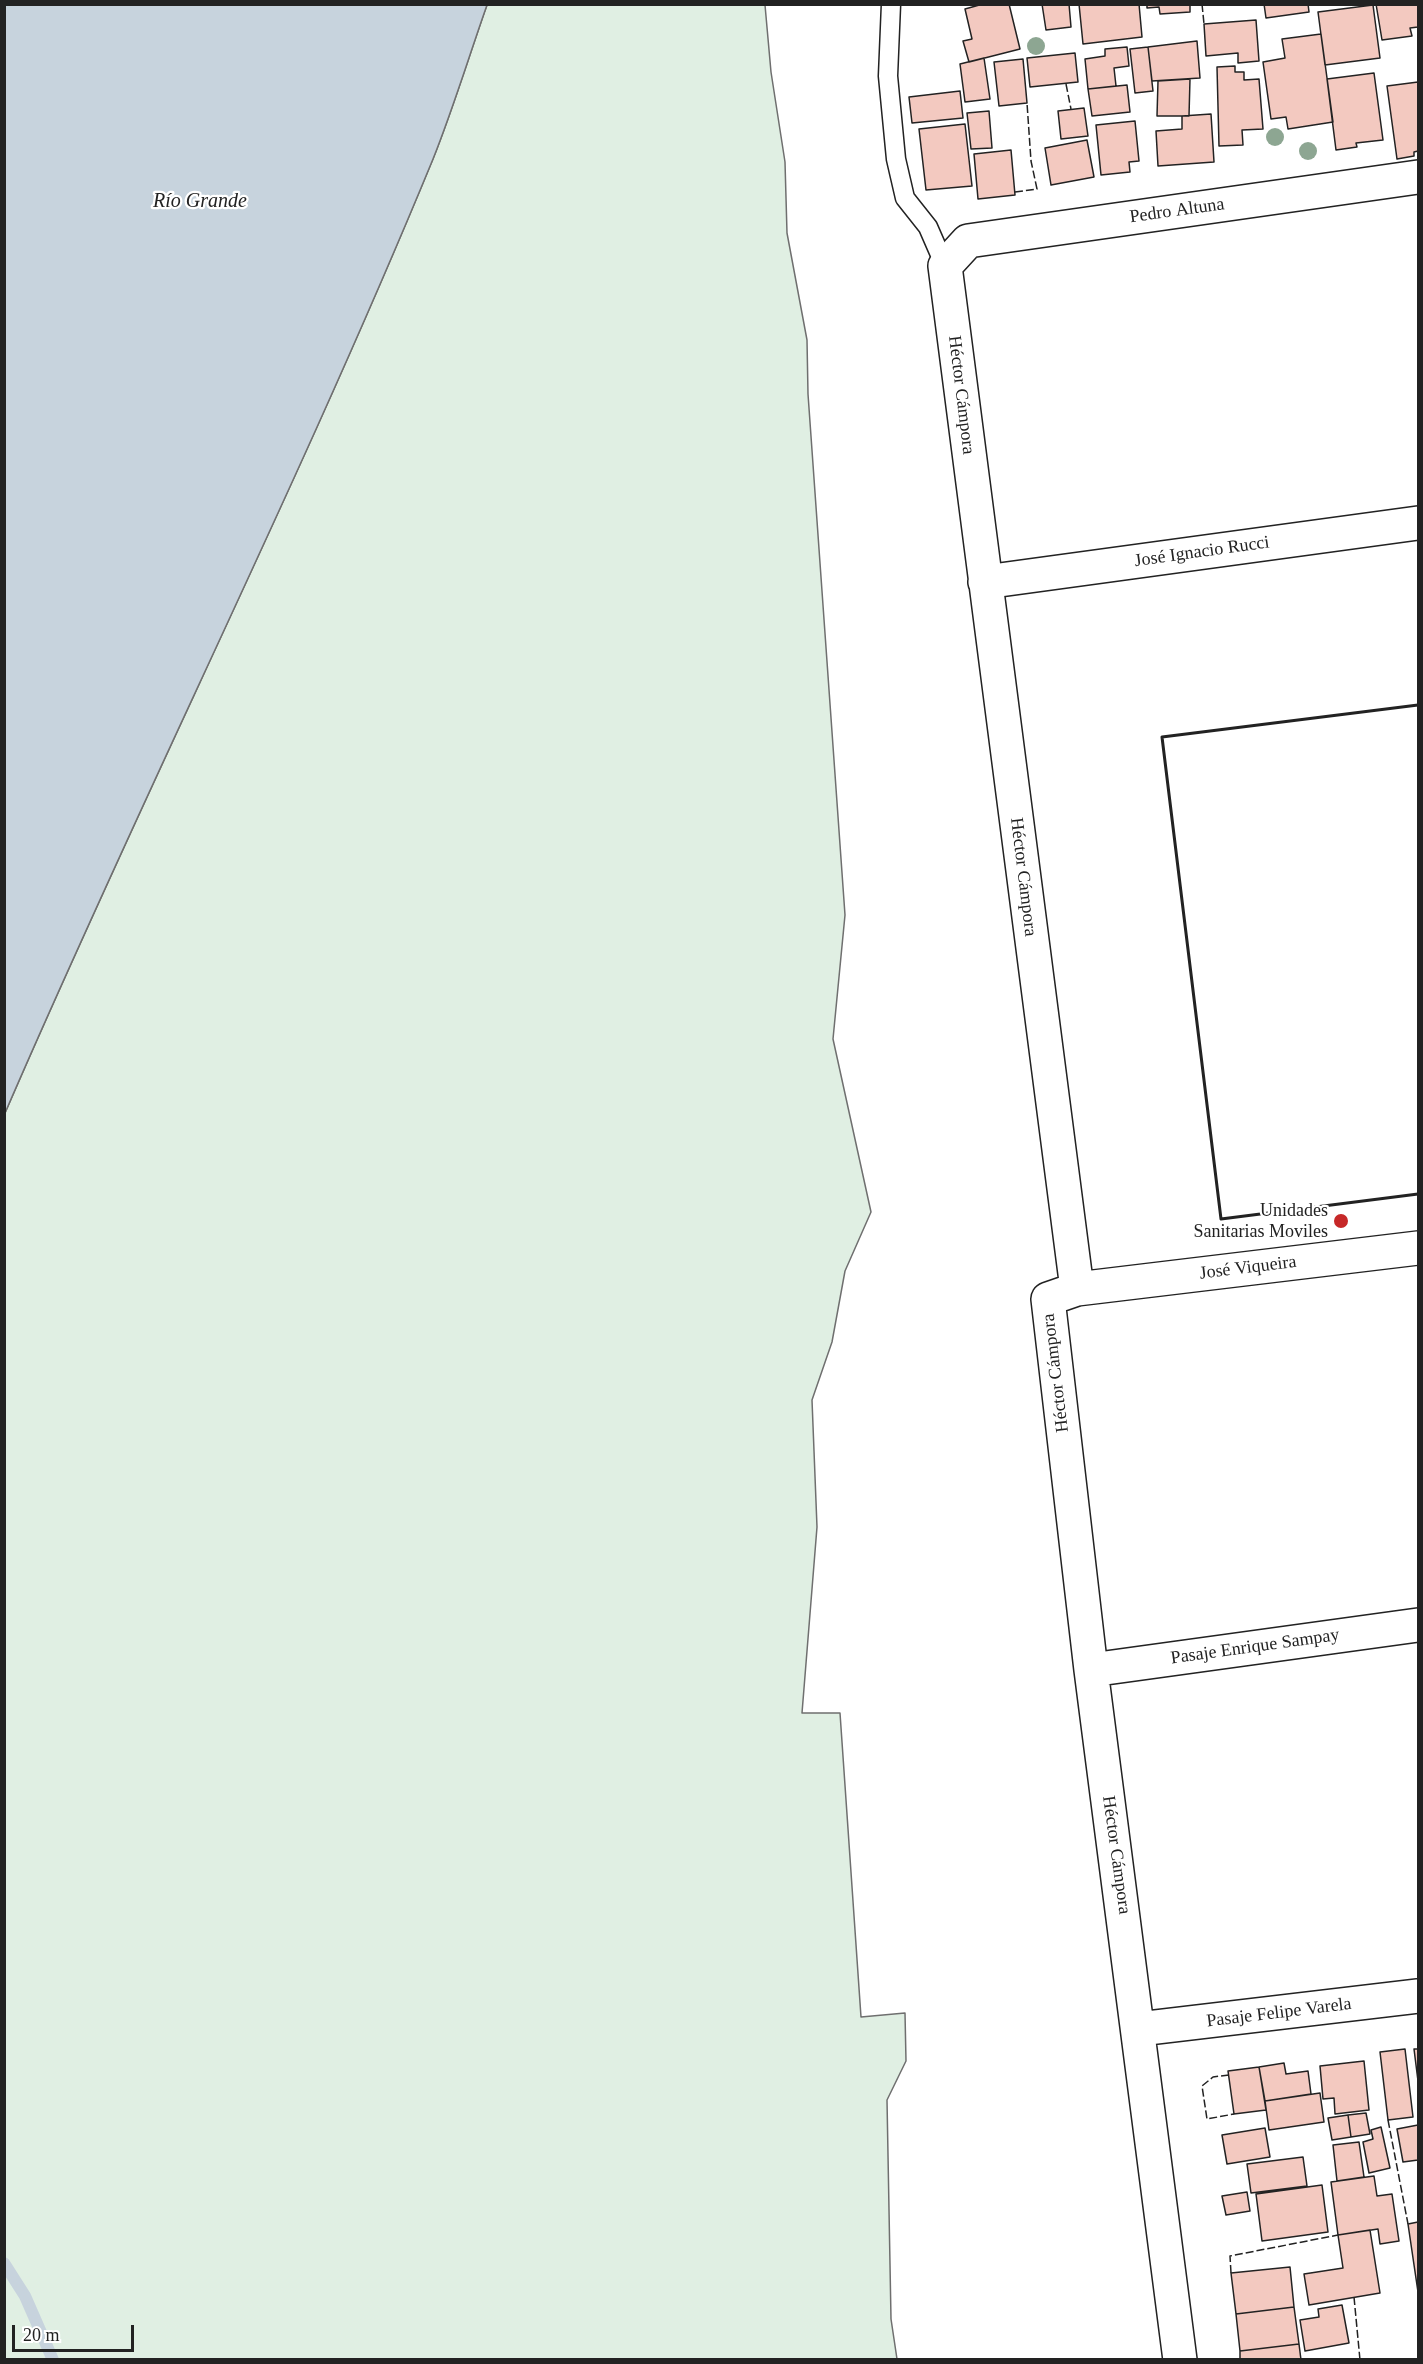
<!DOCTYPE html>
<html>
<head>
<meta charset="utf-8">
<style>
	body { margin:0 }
	#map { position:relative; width:1423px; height:2364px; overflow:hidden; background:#fff; font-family:Georgia,serif }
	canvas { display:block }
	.frame { position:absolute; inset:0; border:6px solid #222; pointer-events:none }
	.scale { position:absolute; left:12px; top:2325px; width:122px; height:27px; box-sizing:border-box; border:3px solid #222; border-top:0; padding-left:8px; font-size:18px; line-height:21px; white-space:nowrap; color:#222; -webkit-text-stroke:4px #fff; paint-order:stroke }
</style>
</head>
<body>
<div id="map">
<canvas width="1423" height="2364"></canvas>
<div class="frame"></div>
<div class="scale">20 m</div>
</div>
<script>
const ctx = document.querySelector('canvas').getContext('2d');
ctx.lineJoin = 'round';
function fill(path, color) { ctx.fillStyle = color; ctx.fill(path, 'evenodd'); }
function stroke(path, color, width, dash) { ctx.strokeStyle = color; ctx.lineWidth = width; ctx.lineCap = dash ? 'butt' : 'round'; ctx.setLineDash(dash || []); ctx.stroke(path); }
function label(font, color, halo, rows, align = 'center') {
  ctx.font = font + ' Georgia,serif'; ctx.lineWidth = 4.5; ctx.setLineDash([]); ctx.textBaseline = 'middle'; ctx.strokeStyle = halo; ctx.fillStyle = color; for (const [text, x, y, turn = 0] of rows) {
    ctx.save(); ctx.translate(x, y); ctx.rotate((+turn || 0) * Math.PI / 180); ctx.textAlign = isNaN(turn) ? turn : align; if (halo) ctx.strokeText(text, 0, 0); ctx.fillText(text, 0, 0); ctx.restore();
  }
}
const green = new Path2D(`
	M487,5H765L771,72L785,162L787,233L807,340L808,394L845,915L833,1039L871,1212L845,1271L832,1342L812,1400L817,1527L802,1713H840L861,2017L905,2013L906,2061L887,2100L891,2319L897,2359L5,2360V1113C143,793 300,482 433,159C453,109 469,56 487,5Z`);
fill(green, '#e0efe3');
stroke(green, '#6f6f6f', 1.5);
const water = new Path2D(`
	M5,4L487,5C469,56 453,109 433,159C300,482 143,793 5,1113Z`);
fill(water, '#c7d3dd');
stroke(water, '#6f6f6f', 1.5);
stroke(new Path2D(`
	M4,2263L25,2296L53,2360`), '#c7d3dd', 12);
const building = new Path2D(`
	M983,4H1009L1020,49L969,62L963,41L972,39L965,9Z
	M1042,4H1069L1071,27L1046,30Z
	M1079,4H1139L1142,37L1083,44Z
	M1147,4H1190V12L1160,14L1159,7L1147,8Z
	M1264,4H1308L1309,12L1266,18Z
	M1376,4H1418V27L1410,28L1412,36L1382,40Z
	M1373,5L1380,58L1325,65L1318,12Z
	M1256,20L1259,61L1238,63V53L1206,56L1204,24Z
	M1321,34L1333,122L1288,129L1286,117L1271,119L1263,62L1285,58L1282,39Z
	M1197,41L1200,78L1152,81L1148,47Z
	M1127,47L1129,66L1114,68L1116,86L1088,89L1085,59L1105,56V49Z
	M1148,47L1153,91L1135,93L1130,49Z
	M1075,53L1078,82L1030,87L1027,58Z
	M984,58L990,99L965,102L960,64Z
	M1023,59L1027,103L999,106L994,62Z
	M1235,66V72H1244V80L1259,79L1263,129L1242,130L1243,145L1219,146L1217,67Z
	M1374,73L1383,140L1356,143L1357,147L1336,150L1327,79Z
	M1190,79L1189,116H1157L1158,81Z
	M1418,82V151L1414,152V156L1397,159L1387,86Z
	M1127,85L1130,112L1092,116L1088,89Z
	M960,91L963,118L912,123L909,97Z
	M1084,108L1088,136L1061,139L1058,111Z
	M989,111L992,148L971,149L967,113Z
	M1211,114L1214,162L1158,166L1156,131L1182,129V116Z
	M1135,121L1139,161L1129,162L1130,172L1101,175L1096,125Z
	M965,124L972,186L926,190L919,129Z
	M1087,140L1094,177L1051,185L1045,148Z
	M1011,150L1015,195L978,199L974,154Z
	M1405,2049L1413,2117L1388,2120L1380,2052Z
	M1414,2049H1418V2081Z
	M1364,2061L1369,2110L1335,2114L1334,2098L1323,2099L1320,2066Z
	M1284,2063L1286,2074L1308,2071L1311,2094L1265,2101L1259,2067Z
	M1259,2067L1266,2110L1234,2114L1228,2071Z
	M1320,2093L1324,2122L1269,2130L1265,2101Z
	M1366,2113L1370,2134L1351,2137L1348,2115Z
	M1348,2115L1351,2137L1332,2140L1328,2118Z
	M1418,2125V2160L1403,2162L1397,2129Z
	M1381,2127L1390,2168L1369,2173L1363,2142L1373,2139L1371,2130Z
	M1265,2128L1270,2157L1227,2164L1222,2135Z
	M1359,2142L1364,2177L1337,2181L1333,2145Z
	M1303,2157L1307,2186L1251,2193L1247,2164Z
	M1374,2176L1377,2196L1392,2194L1399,2241L1380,2244L1378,2229L1338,2235L1331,2182Z
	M1322,2185L1328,2232L1262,2241L1256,2194Z
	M1247,2192L1250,2211L1226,2215L1222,2196Z
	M1418,2222V2292L1408,2224Z
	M1370,2230L1380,2293L1309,2305L1304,2274L1343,2268L1338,2235Z
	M1290,2267L1294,2307L1236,2314L1231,2273Z
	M1342,2305L1349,2343L1305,2351L1300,2320L1319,2317L1318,2309Z
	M1294,2307L1299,2344L1240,2351L1236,2314Z
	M1299,2344L1301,2360H1240V2351Z`);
fill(building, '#f3c9c0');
stroke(building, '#222', 1.5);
const service = new Path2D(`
	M891,4L888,76L896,159L905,198L928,227L945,266`);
const minor = new Path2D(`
	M985,582L1418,523
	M1077,1289L945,266L968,241L1418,177
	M1091,1670L1418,1625
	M1139,2029L1418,1996
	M1180,2360L1091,1670L1048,1299L1077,1289L1418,1248`);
stroke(service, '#222', 21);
stroke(minor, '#222', 36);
stroke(service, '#fff', 18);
stroke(minor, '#fff', 33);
stroke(new Path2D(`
	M1202,4L1204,24
	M1066,84L1071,109
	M1015,192L1037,189L1031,161L1027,103
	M1229,2075L1213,2077L1202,2086L1207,2119L1234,2114
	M1388,2120L1408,2224
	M1231,2273L1230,2256L1338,2235
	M1354,2297L1360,2360`), '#222', 1.5, [8, 3]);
stroke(new Path2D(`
	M1418,705L1162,737L1221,1219L1418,1194`), '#222', 3);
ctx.fillStyle = '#8da692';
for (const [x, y] of [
	[1036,46],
	[1275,137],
	[1308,151]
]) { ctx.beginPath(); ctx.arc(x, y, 9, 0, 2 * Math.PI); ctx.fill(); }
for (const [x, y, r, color] of [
	[1341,1221,8,"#c62828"]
]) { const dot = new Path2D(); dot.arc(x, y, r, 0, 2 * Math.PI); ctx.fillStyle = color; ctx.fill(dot); stroke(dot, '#fff', 2); }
label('18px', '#222', '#fff', [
	["Pedro Altuna",1177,211,-8],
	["Héctor Cámpora",961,395,83],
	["José Ignacio Rucci",1202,552,-8],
	["Héctor Cámpora",1023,877,83],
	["José Viqueira",1248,1268,-7],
	["Héctor Cámpora",1056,1373,-97],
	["Pasaje Enrique Sampay",1255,1647,-8],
	["Héctor Cámpora",1116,1855,82],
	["Pasaje Felipe Varela",1279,2013,-7]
]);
label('18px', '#222', '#fff', [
	["Unidades",1328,1211],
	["Sanitarias Moviles",1328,1232]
], 'right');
label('italic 20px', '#222', '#fff', [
	["Río Grande",200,202]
]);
</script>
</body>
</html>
